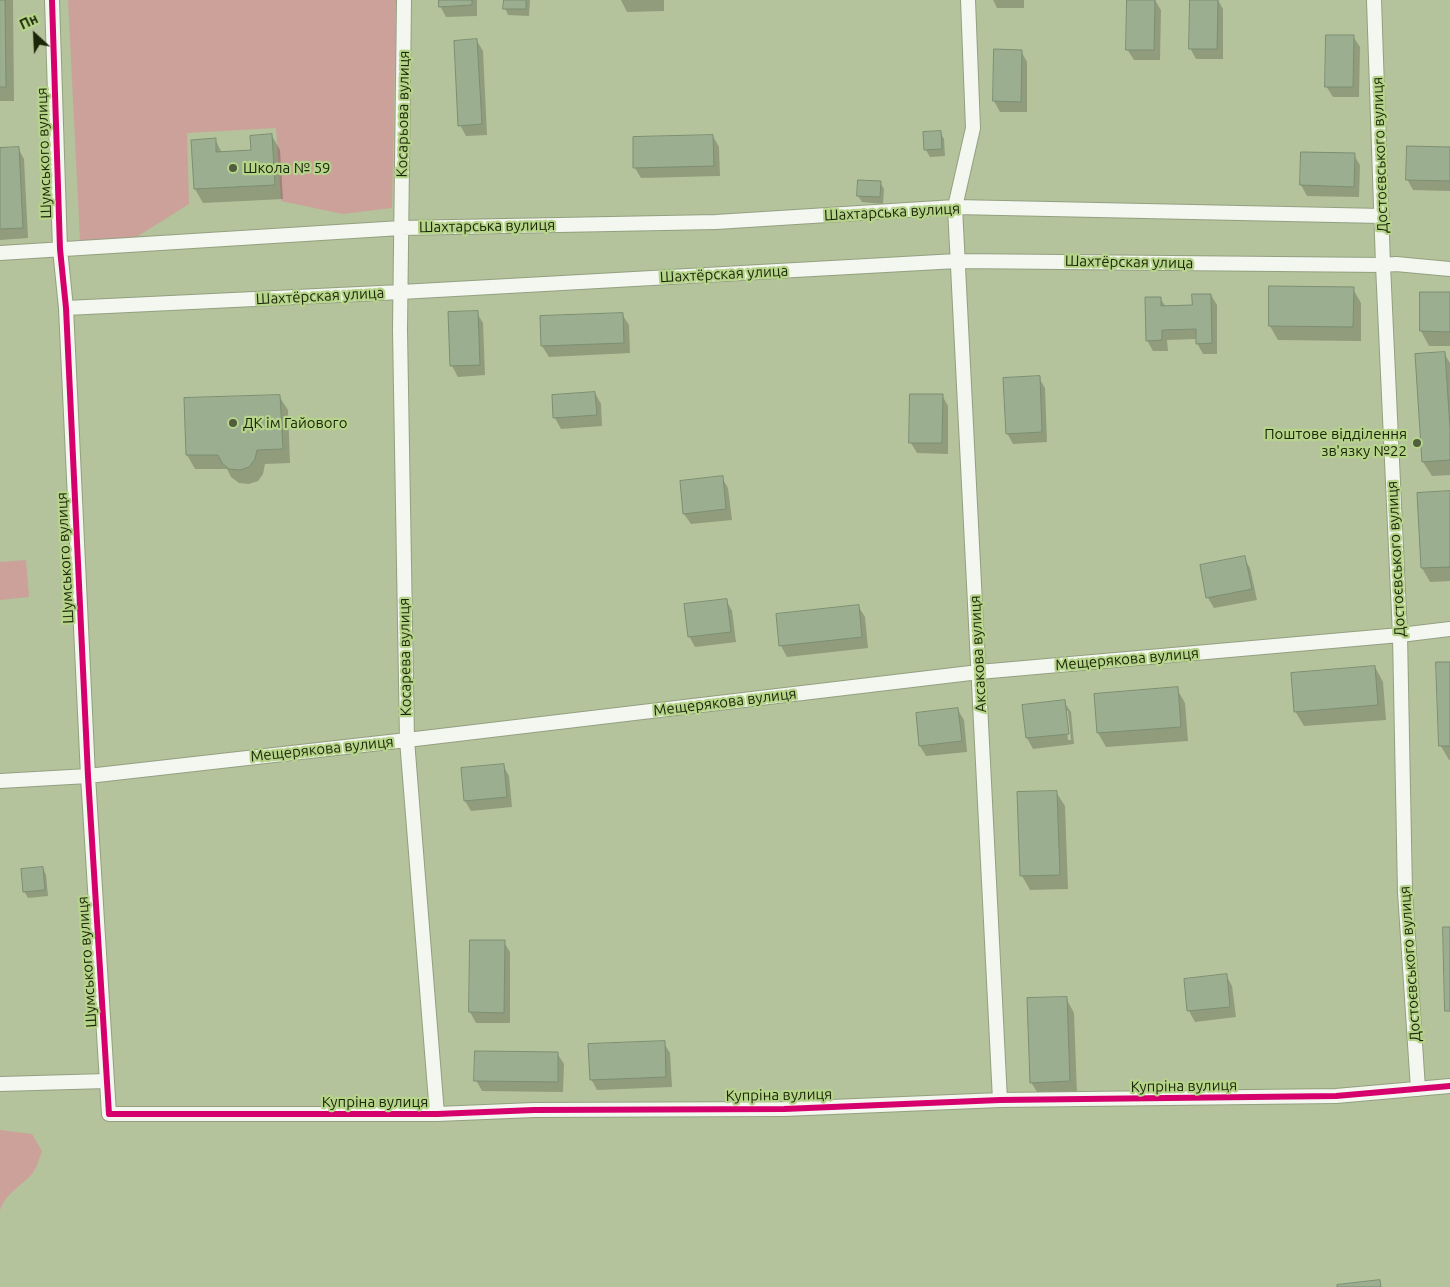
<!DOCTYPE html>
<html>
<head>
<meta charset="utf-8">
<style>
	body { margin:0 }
	#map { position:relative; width:1450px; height:1287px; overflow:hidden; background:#b4c39c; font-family:Ubuntu,sans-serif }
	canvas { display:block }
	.north { position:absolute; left:10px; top:10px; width:50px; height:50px; -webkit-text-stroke:4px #b7d48b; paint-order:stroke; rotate:335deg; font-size:14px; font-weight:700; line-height:20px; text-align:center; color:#1b2608 }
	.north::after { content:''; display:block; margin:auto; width:18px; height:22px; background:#1b2608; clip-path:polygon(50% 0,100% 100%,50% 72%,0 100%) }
</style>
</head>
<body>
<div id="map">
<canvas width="1450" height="1287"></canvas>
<div class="north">Пн</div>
</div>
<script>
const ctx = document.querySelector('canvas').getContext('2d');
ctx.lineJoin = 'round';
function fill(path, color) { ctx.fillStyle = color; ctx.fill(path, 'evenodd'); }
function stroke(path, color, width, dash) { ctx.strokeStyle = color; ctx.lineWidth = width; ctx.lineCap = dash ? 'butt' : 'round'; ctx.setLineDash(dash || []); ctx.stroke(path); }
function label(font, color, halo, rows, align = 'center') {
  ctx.font = font + ' Ubuntu,sans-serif'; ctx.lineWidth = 4.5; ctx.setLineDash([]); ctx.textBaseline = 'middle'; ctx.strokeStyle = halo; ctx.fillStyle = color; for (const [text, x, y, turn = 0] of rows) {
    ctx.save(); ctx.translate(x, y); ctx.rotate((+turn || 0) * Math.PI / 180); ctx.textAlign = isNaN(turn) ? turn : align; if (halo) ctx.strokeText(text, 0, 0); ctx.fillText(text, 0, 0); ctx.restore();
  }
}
fill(new Path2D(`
	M68,0H396L392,208L343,214L281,201L276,128L187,133L189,204L130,241H80Z
	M26,560L29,597L0,600V562Z
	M0,1130L32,1134L42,1151C39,1158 37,1168 32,1174C22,1185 3,1196 0,1211Z`), '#cba19a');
fill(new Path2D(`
	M0,0H13L14,101H0Z
	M440,0H477V16L446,17L440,6Z
	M505,0H530L529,16L508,15L505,8Z
	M621,0H664V11L627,12Z
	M993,0H1024V8H997Z
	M1128,0H1155L1161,10L1160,60H1134L1127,49Z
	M1191,0H1218L1223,9V59H1196L1190,48Z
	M1353,36L1360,47L1359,97H1333L1326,86Z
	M477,41L483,51L487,135L466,136L460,125Z
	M1021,51L1027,62V112H1000L994,101Z
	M940,132L944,139L945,156L930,157L926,150L924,133Z
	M272,136L280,150L283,199L203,203L195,189L215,139L222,153L252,151Z
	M713,136L719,147L720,176L641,178L635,168Z
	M18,148L24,159L28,238L0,240V149Z
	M1450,148V191L1413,190L1407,179Z
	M1302,153L1354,155L1360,165L1359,197L1307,196L1301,185Z
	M880,182L884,189L883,204L862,202L858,196Z
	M1353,289L1361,303V341L1278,340L1270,326Z
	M1421,293L1450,294V346H1429L1421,331Z
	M1211,295L1217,305V354H1203L1197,343V339L1167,340L1168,351H1153L1147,340L1160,298L1166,307H1194Z
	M477,313L483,323L485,375L458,377L452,366Z
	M622,314L629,325L630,353L549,357L542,346L541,318Z
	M1444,353L1450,363V475L1432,476L1423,462Z
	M1039,378L1045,388L1047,442L1013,444L1007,433Z
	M595,393L601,404L602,426L561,429L555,418L553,396Z
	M942,395L948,406V454L917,453L911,443Z
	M279,396L288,410L290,463L265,464L263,474L258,481L249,484L239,483L231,477L227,469H195L187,455Z
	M722,478L728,488L732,520L691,524L684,514Z
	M1450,492V581L1430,582L1422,568Z
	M1244,558L1250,568L1257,600L1214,608L1208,598L1201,566Z
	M726,600L732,611L736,642L695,647L689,636Z
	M858,606L865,617L868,648L787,657L781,646L777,615Z
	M1450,663V760H1449L1441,746L1438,664Z
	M1375,667L1383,682L1386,720L1304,726L1295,711Z
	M1177,689L1185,703L1188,741L1106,747L1098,733L1095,695Z
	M1064,702L1071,712L1074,744L1033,749L1027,738L1024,706ZM1065,711H1068L1071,740H1068Z
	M958,710L964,720L967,752L926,756L920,746Z
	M503,765L509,776L512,807L471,811L465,801Z
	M1056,792L1065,806L1068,889L1030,890L1022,876L1019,793Z
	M43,868L46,875L48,896L28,898L24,891Z
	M471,942H504L510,952V1023H476L470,1012Z
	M1226,975L1232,986L1236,1017L1195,1022L1189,1011L1185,980Z
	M1066,998L1074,1013L1077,1095L1040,1097L1031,1082Z
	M664,1043L670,1053L672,1087L597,1090L591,1079Z
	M557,1053L564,1064L563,1092L482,1091L476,1080Z`), '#0003');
const building = new Path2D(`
	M0,0H5L6,87H0Z
	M439,0H472V5L439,7Z
	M504,0H526V9H503Z
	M1127,0H1155L1154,50H1126Z
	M1190,0H1218L1217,49H1189Z
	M1326,35H1354L1353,87H1325Z
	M477,39L482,124L458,126L454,41Z
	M994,49L1022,50L1021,102L993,101Z
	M941,131L942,149L924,150L923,132Z
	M272,134L275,185L194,189L191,140L216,138V152L251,150L250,136Z
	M713,135L714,166L633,168V137Z
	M1407,146L1450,147V181L1406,180Z
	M19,147L23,228L0,229V148Z
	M1301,152L1355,153L1354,187L1300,185Z
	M858,180L881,181L880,197L857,196Z
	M1269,286L1354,287L1353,327L1269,326Z
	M1420,292H1450V332L1420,331Z
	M1192,294H1211L1212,343L1196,344V329L1162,330V340L1146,341L1145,297H1161V306L1192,305Z
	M478,311L480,365L450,366L448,312Z
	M623,313L624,343L541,346L540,316Z
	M1445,352L1450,428V460L1422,462L1415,354Z
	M1040,376L1042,432L1006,434L1003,378Z
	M595,392L597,415L553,418L552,395Z
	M910,394H943L942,443H909Z
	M280,395L283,449L257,450L255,459L249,467L240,470L229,469L222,463L218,455H186L184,398Z
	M723,476L726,509L683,514L680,481Z
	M1450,491V567L1421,568L1417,493Z
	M1245,556L1252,589L1206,598L1200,565Z
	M727,599L731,632L688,637L684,604Z
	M859,605L862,637L779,646L776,614Z
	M1436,662H1450V746H1439Z
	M1375,666L1378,705L1294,712L1291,673Z
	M1178,687L1181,727L1097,733L1094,694Z
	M1065,700L1069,734L1026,738L1022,705Z
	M958,708L962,741L919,746L916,713Z
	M504,764L507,797L464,801L461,768Z
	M1057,791L1060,875L1020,876L1017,792Z
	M43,867L45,890L23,892L21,869Z
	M1443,927H1450V1011H1445Z
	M470,940H505L504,1013L469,1012Z
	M1227,974L1230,1007L1187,1011L1184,979Z
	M1067,997L1070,1081L1030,1083L1027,998Z
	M665,1041L666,1077L590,1080L588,1044Z
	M475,1051L558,1052V1082L474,1081Z
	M1380,1280L1381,1287H1337V1285Z`);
fill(building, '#9baf90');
stroke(building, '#7c8e72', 1);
const minor = new Path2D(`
	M52,0L60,249L66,308L88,776L109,1114H437L534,1110L784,1109L1000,1100L1336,1096L1450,1086
	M404,0L400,330L407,740L437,1114
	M968,0L973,128L955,207L1000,1100
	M1374,0L1383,265L1400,635L1405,892L1418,1089
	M0,253L401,228L716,222L955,207L1382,216
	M66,308L401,292L957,261L1383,265L1396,264L1450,269
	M0,781L88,776L407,740L979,672L1400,635L1450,629
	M0,1084L107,1081`);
stroke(minor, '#93a080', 16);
stroke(minor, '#f4f6f0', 14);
stroke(new Path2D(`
	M52,0L60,249L66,308L88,776L109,1114H437L534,1110L784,1109L1000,1100L1336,1096L1450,1086`), '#d6006c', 6);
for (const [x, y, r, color] of [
	[233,168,5,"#515d3c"],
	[233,423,5,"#515d3c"],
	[1417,443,5,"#515d3c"]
]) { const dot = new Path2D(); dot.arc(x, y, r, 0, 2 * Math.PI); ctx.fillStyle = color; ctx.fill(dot); stroke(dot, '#b7d48b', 2); }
label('15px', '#1b2608', '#b7d48b', [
	["Косарьова вулиця",403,114,-89],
	["Шумського вулиця",44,153,-92],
	["Достоєвського вулиця",1380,155,-92],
	["Шахтарська вулиця",892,212,-3],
	["Шахтарська вулиця",487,226,-1],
	["Шахтёрская улица",1129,262,1],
	["Шахтёрская улица",724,274,-3],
	["Шахтёрская улица",320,296,-3],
	["Шумського вулиця",65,558,-93],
	["Достоєвського вулиця",1396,559,-93],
	["Аксакова вулиця",978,654,-93],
	["Косарева вулиця",405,657,-91],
	["Мещерякова вулиця",1127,659,-5],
	["Мещерякова вулиця",725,702,-7],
	["Мещерякова вулиця",322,749,-6],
	["Шумського вулиця",87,962,-94],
	["Достоєвського вулиця",1410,964,-94],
	["Купріна вулиця",1184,1086,-1],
	["Купріна вулиця",779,1095,-1],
	["Купріна вулиця",375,1102]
]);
label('15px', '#1b2608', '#b7d48b', [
	["Школа № 59",243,168],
	["ДК ім Гайового",243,423],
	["Поштове відділення",1407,434,"right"],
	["зв'язку №22",1407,451,"right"]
], 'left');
</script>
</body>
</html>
